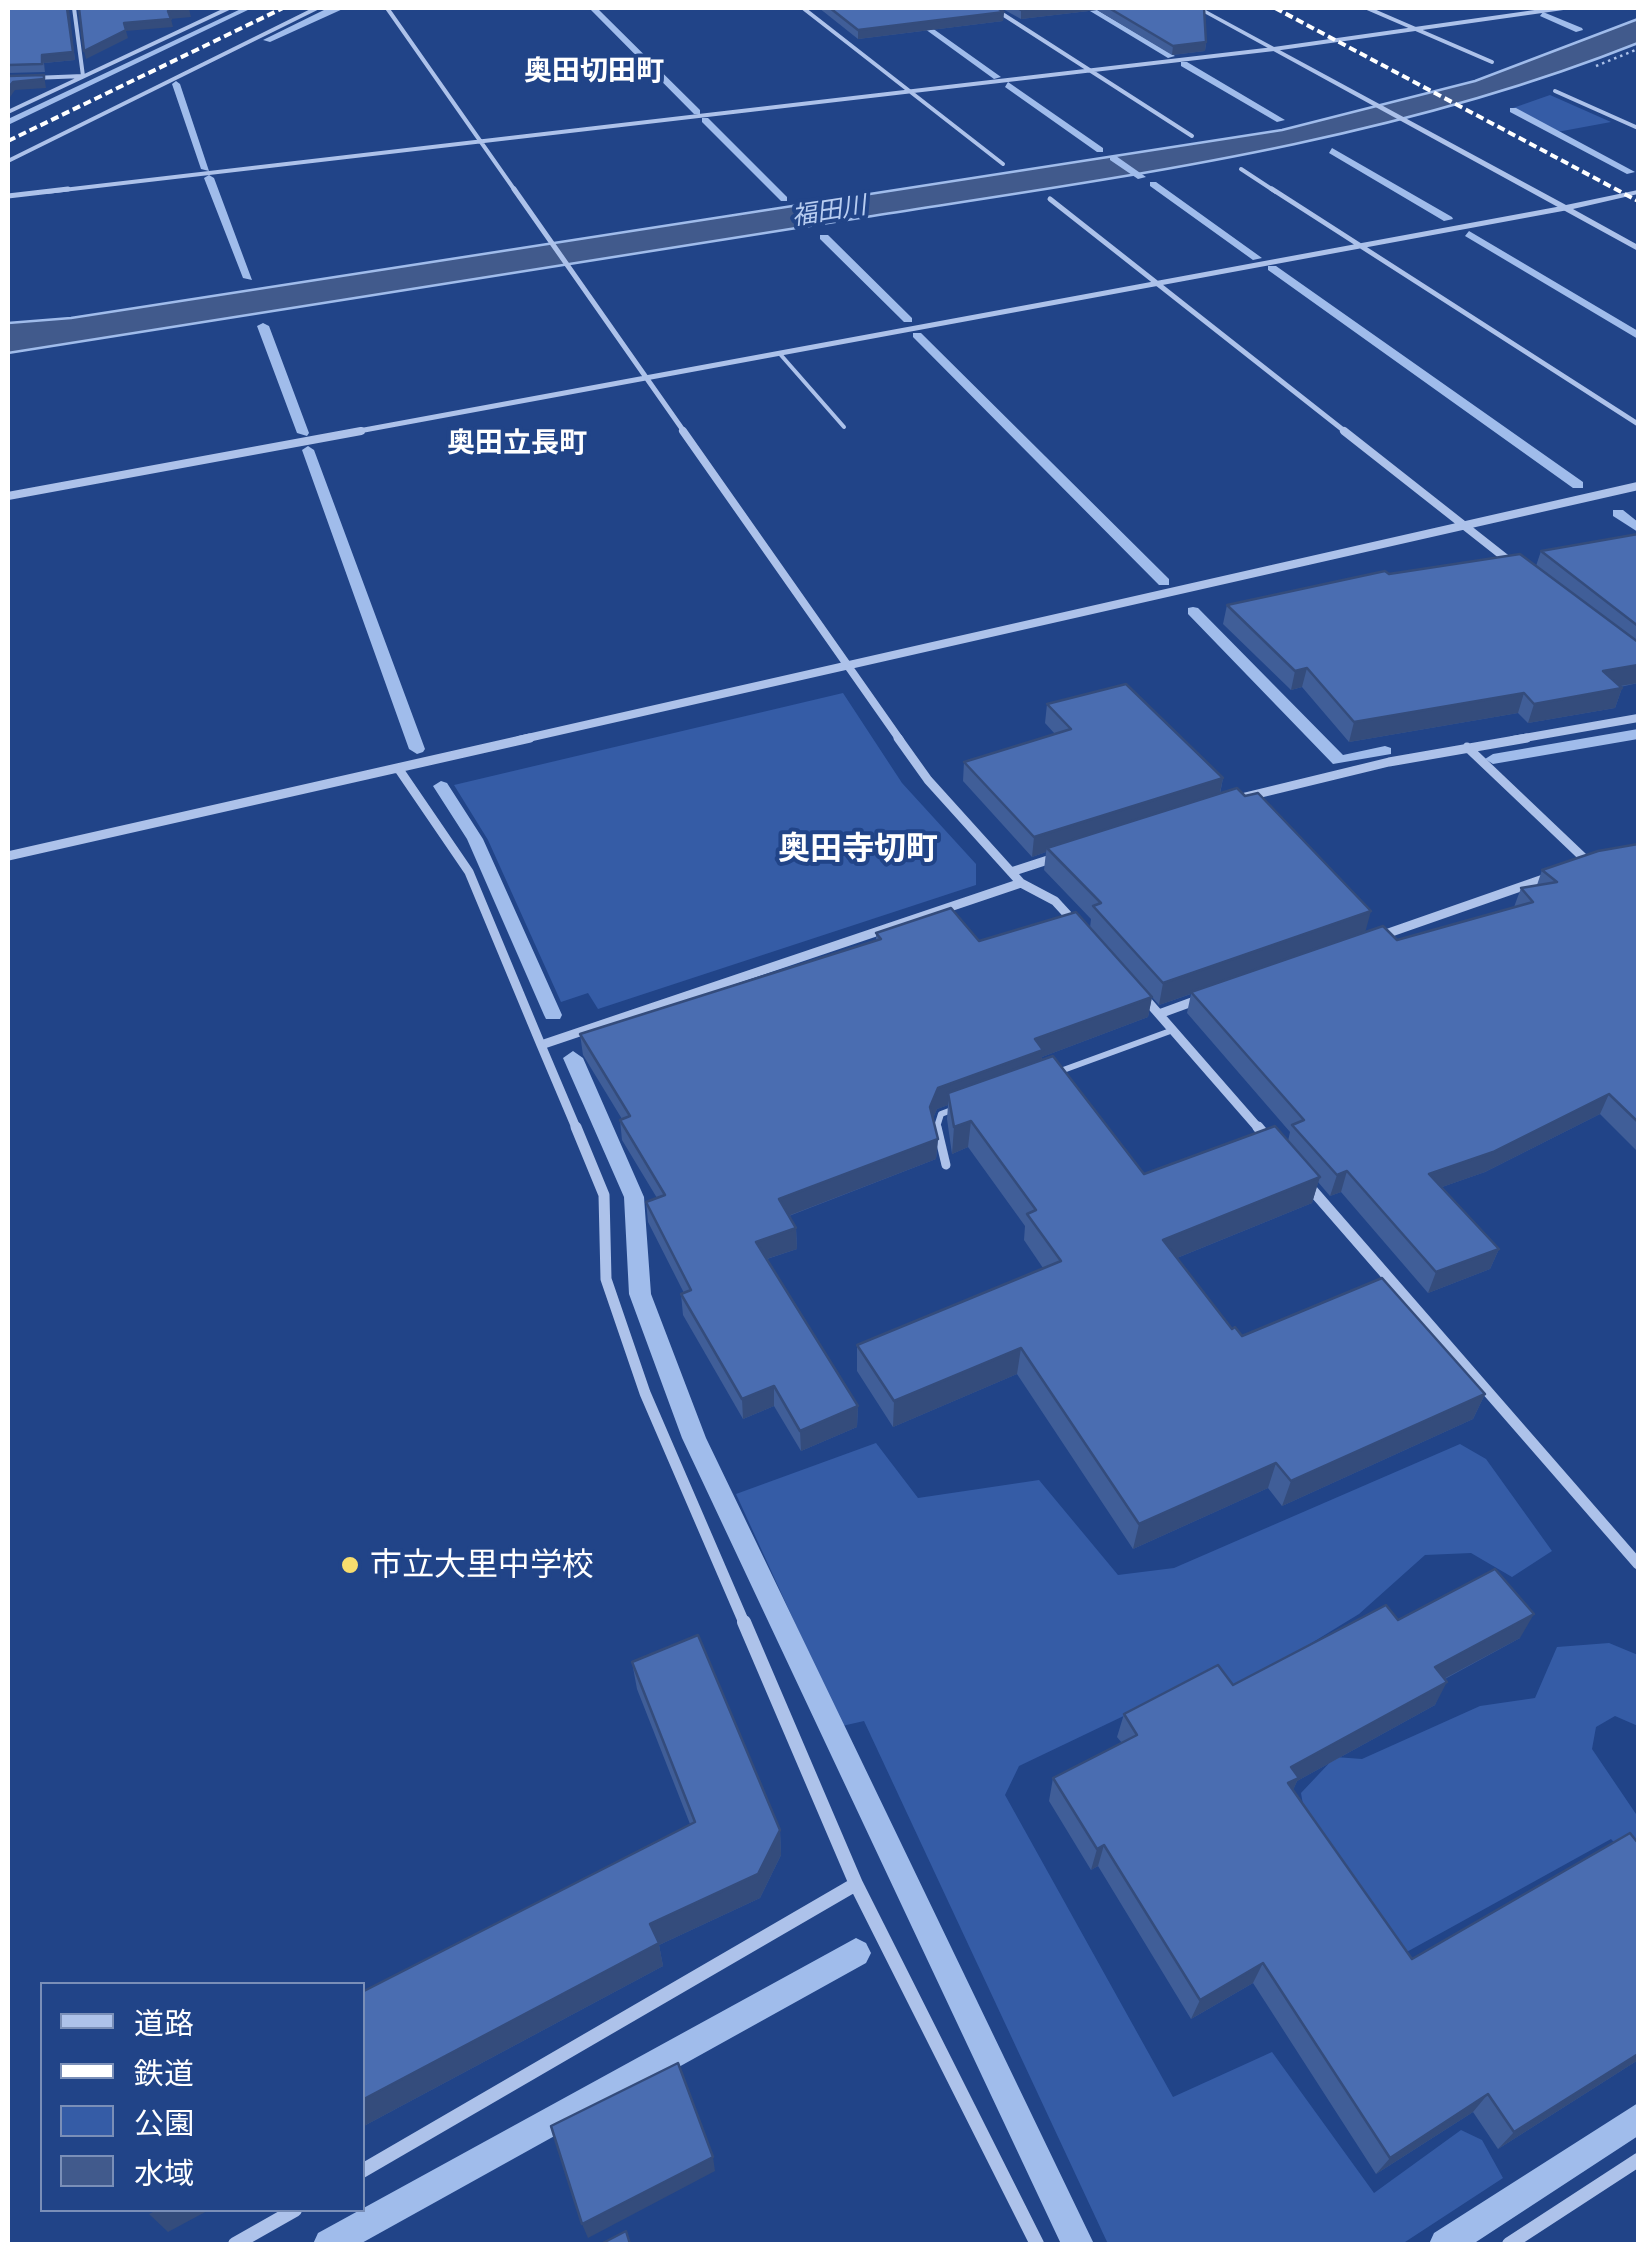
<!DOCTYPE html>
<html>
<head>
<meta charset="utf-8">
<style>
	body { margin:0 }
	#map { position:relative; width:1646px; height:2252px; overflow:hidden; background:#214488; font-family:"Golos Text","Noto Sans JP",sans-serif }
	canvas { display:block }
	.frame { position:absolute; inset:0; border:10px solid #fff; pointer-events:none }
	.legend { position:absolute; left:40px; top:1982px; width:325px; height:230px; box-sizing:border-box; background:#214488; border:2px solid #7a8fb8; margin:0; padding:12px 18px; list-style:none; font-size:30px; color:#fff }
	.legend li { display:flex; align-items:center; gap:20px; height:50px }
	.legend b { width:50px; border:2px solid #7a8fb8 }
</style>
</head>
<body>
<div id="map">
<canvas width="1646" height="2252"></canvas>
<div class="frame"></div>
<ul class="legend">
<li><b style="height:12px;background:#adc2ea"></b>道路</li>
<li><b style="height:12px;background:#fff"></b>鉄道</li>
<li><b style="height:28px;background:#355ca6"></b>公園</li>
<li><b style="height:28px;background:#415a8c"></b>水域</li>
</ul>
</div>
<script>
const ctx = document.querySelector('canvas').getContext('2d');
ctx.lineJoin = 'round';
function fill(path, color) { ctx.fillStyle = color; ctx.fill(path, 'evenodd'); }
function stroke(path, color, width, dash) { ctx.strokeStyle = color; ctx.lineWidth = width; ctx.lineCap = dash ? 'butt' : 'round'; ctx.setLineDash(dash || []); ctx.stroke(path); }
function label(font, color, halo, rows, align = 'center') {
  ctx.font = font + ' "Golos Text","Noto Sans JP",sans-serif'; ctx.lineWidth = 8; ctx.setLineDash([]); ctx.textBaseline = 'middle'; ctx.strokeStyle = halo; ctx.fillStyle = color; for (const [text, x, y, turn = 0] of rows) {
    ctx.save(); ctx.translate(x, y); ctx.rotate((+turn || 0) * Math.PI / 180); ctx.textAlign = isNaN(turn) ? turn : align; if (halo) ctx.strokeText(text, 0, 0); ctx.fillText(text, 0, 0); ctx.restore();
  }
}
fill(new Path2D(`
	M1550,95L1611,122L1557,132L1513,108Z
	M843,693L902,783L976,864V885L598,1009L588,993L561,1002L488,840L454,785Z
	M876,1443L918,1498L1039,1480L1118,1575L1174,1568L1460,1444L1486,1459L1552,1551L1512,1577L1471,1553L1425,1555L1359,1614L1274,1666L1244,1695L1201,1679L1019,1766L1005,1795L1173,2097L1272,2052L1374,2193L1461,2130L1482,2140L1503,2178L1402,2244H1108L864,1721L842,1726L736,1494Z
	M1609,1643L1638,1655V1726L1615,1716L1596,1727L1592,1749L1638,1817V1868L1611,1839L1403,1954L1305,1816L1301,1793L1335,1757L1362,1759L1480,1706L1535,1698L1557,1647Z`), '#355ca6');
const water = new Path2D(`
	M1638,19V43C1390,142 1128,176 866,217C580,262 294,307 8,353V323L71,318L1282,130L1475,81Z`);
fill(water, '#415a8c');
stroke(water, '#a0bceb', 2.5);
fill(new Path2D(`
	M243,8H252L8,125V119Z
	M328,8H345L270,42L263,40Z
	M589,8H597L700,110V114H694Z
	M896,8H904L1001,77L994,79Z
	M1085,8H1094L1175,56L1168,58Z
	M1543,12L1582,28L1583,30L1576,32L1540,16Z
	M1181,62H1187L1285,120L1277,122L1181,66Z
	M176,81L180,84L209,171L201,169L172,84Z
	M1008,82L1103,148V152H1097L1005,87Z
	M1510,108H1516L1635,172L1627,174L1510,112Z
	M702,118H708L787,197V201H781L702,122Z
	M1332,148L1452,217L1453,219L1444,221L1329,153Z
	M1110,156H1116L1146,177L1138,179L1110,160Z
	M209,175L214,178L252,280L243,278L204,178Z
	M1150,182H1156L1262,258L1253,260L1150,186Z
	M1469,231L1638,331V339L1465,236Z
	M820,235H828L912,318V322H904L820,239Z
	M1268,266H1276L1583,482V488H1573L1268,270Z
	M263,323L269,326L309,433L307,436L297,433L257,326Z
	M913,333H921L1169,579V585H1159L913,337Z
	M308,446L314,450L425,749L423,752L417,754L409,749L302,450Z
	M1613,510H1623L1638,522V532L1613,516Z
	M1193,607L1198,608L1343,755L1385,746L1391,748V754L1333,764L1188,614V608Z
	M1638,729V739L1493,764L1485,759L1493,754Z
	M441,781L447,783L483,839L562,1015L560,1019H546L544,1015L467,839L433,786Z
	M573,1051L583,1058L644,1197L651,1294L706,1438L1094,2244H1061L682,1438L629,1294L624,1197L563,1058Z
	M856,1938L866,1943L871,1953L866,1963L360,2244H313L318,2233Z
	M1638,2103V2136L1473,2244H1429L1434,2233Z`), '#a0bceb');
stroke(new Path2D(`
	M1596,66L1638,49`), '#adc2ea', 2.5, [2.5, 4]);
stroke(new Path2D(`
	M780,354L844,427`), '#adc2ea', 4);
stroke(new Path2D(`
	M1055,1073L1173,1030
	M936,1130L941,1114L957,1108`), '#adc2ea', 6);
stroke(new Path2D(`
	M937,1127L946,1165`), '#adc2ea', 9);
stroke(new Path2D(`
	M387,8L516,192
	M803,8L1003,164
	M993,8L1192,136
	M1367,8L1492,62
	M8,79L83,76L74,8
	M1555,91L1638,128
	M8,112L229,8
	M8,161L317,8
	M1241,169L1276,192
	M46,192L1274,49L1563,8`), '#adc2ea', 4);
stroke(new Path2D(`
	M514,189L685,433
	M1272,189L1638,424
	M8,196L68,189
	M1050,199L1347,433
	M348,433L1565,208`), '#adc2ea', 5);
stroke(new Path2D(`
	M683,431L900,740
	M1344,431L1513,564
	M8,496L361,431
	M519,740L1638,486
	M1513,740L1638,718`), '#adc2ea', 8);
stroke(new Path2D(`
	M898,738L928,780L1021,883L1055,901L1077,925
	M1467,747L1589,863
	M398,768L469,872L541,1045
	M1245,797L1389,762L1527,738
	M8,856L530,738
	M1011,872L1057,857
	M1377,937L1549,877
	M1143,996L1260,1130
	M1159,1014L1200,999
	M577,1130L541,1045L1021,883`), '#adc2ea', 9);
stroke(new Path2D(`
	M576,1127L604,1195L606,1279L645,1393L745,1625
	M1258,1127L1267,1138
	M1307,1184L1638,1564`), '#adc2ea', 11);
stroke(new Path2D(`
	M856,1884L1037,2244
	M362,2171L856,1884L744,1622
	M235,2244L295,2210
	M1509,2244L1638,2160`), '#adc2ea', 14);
fill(new Path2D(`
	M1195,8H1202L1566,205L1638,190V194L1573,209L1638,245V251Z`), '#adc2ea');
stroke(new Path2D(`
	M1275,8L1638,201
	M8,141L283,8`), '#fff', 4, [8, 4]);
fill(new Path2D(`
	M8,8L68,9L75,60L44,63L45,72L8,73Z
	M819,8H997L1004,12L1003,21L858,39Z
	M1001,8H1204L1206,42L1205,51L1172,55L1097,10L1021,19Z
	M1638,534V683L1620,687L1622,688L1615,708L1528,723L1518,713L1349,742L1302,687L1291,690L1223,624L1227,605L1389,574L1536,566L1541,551Z
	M1047,704L1223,778L1220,794L1365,932L1397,940L1514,907L1521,888L1537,885L1542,870L1638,844V1152L1600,1114L1485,1172L1442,1187L1499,1249L1490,1269L1428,1293L1341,1192L1330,1196L1318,1182L1312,1203L1177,1258L1232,1329L1242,1336L1485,1394L1473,1419L1282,1506L1268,1488L1133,1549L1017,1374L893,1427L857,1371V1345L1043,1268L1024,1240L1025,1226L968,1147L952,1154L947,1119L948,1105L937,1109L933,1118L938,1139L936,1159L789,1216L796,1228L797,1249L767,1259L858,1406L857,1427L801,1451L774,1406L743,1419L683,1315L681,1294L684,1293L648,1222L646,1202L657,1198L622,1140L620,1120L622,1119L583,1055L580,1034L876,941V933L979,941L1090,928L1091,919L1044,870L1046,852L1032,857L963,781L964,762L1055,734L1045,723ZM1191,994L1187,1013L1290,1132L1288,1141L1144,1174L1042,1059V1057L1148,1017L1152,997L1159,1005Z
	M1398,1620L1520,1638L1445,1679L1435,1705L1297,1781L1293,1790L1412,1959L1638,2060L1498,2149L1473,2112L1376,2174L1253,1983L1191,2019L1098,1866L1091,1870L1049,1801L1053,1778L1122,1743L1117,1737L1124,1714L1233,1685Z
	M632,1662L780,1830L781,1855L760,1898L659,1945L663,1966L362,2127V1992L690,1824L637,1689Z`), '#405e98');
fill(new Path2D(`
	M67,8H69L75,60L44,63L45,72L42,55Z
	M1044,8H1097V10L1021,19V10Z
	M189,9L191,17L170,19L168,11Z
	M1004,12L1003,21L858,39V30Z
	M171,19L173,27L126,31L128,38L86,59L84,51L124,23Z
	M1206,42L1205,51L1172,55L1173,46Z
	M44,75L46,88L15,90L8,100V88L13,82Z
	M1638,665V683L1596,690L1603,671Z
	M1307,668L1302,687L1291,690L1295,671Z
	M1622,688L1615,708L1528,723L1534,704Z
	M1524,693L1518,713L1349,742L1354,722Z
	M1223,778L1219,797L1047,848L1046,852L1032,857L1034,837Z
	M1371,911L1365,933L1159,1005L1163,983Z
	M1152,997L1148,1017L1042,1057L1040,1071L948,1093V1105L937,1109L929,1128L930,1107L938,1088L1035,1039Z
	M1609,1094L1600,1114L1485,1172L1422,1194L1429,1174Z
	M971,1121L968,1147L952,1154L954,1127Z
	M938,1139L936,1159L780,1219L779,1199Z
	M1347,1171L1341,1192L1330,1196L1337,1175Z
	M1320,1177L1312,1203L1157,1266L1163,1240Z
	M796,1228L797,1249L757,1262L756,1242Z
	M1499,1249L1490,1269L1428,1293L1436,1272Z
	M1021,1348L1017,1374L893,1427L894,1401Z
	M774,1386V1406L743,1419L742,1399Z
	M1485,1394L1473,1419L1282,1506L1291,1481Z
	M858,1406L857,1427L801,1451L800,1431Z
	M1276,1463L1268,1488L1133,1549L1139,1524Z
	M1534,1614L1520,1638L1423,1690L1435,1667Z
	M1447,1682L1435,1705L1297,1781L1289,1800L1278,1805L1291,1767Z
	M780,1830L781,1855L760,1898L659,1945L663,1966L362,2127V2100L650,1924Z
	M1104,1845L1098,1866L1091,1870L1097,1849Z
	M1263,1963L1253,1983L1191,2019L1200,2000Z
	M1638,2054V2060L1498,2149L1514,2132Z
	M1488,2094L1473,2112L1376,2174L1390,2158Z
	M713,2157L715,2171L588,2238L582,2224Z
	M157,2210H209L168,2232L149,2214Z`), '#344c7c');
const building = new Path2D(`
	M8,8H67L73,52L42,55V64L8,65Z
	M79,8H188L189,9L168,11L171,19L124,23L126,30L84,51Z
	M830,8H997L1004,12L858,30Z
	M1017,8H1044L1021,10Z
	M1109,8H1204L1206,42L1173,46Z
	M44,75V79L13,82L8,88V76Z
	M1638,534V626L1541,551Z
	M1520,554L1638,642V665L1603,671L1622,688L1534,704L1524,693L1354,722L1307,668L1295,671L1227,605L1385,571L1389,574Z
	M1126,684L1223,778L1034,837L964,762L1071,729L1047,704Z
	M1237,788L1245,796L1258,793L1371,911L1163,983L1093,906L1101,903L1047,848Z
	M1638,844V1122L1609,1094L1493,1152L1429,1174L1499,1249L1436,1272L1347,1171L1337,1175L1292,1125L1304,1120L1191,992L1383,926L1397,940L1533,902L1521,888L1557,882L1542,870L1598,851Z
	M951,908L979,941L1076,912L1152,997L1035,1039L1043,1050L938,1088L930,1107L938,1139L779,1199L796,1228L756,1242L858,1406L800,1431L774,1386L742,1399L681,1294L691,1290L646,1202L665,1195L620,1120L630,1116L580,1034L881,939L876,933Z
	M1053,1056L1144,1174L1275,1126L1320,1177L1163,1240L1232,1329L1235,1327L1242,1336L1382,1278L1485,1394L1291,1481L1276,1463L1139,1524L1021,1348L894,1401L857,1345L1061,1261L1027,1214L1036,1210L971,1121L954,1127L948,1093Z
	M1495,1569L1534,1614L1435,1667L1447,1682L1291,1767L1299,1778L1288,1783L1412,1959L1630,1833L1638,1843V2054L1514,2132L1488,2094L1390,2158L1263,1963L1200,2000L1104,1845L1097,1849L1053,1778L1137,1735L1124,1714L1218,1665L1233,1685L1386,1605L1398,1620Z
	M698,1635L780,1830L758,1874L650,1924L659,1943L362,2100V1992L695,1822L632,1662Z
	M678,2063L713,2157L582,2224L551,2126Z
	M626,2231L630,2244H601Z`);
fill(building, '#4a6db1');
stroke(building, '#344c7c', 2.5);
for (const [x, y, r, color] of [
	[350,1565,10,"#f7dd6e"]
]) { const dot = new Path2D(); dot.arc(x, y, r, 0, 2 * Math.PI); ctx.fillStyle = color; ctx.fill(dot); stroke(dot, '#214488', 4); }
label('italic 25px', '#b8cdf1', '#214488', [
	["福田川",829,211,-9]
]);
label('bold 28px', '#fff', '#214488', [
	["奥田切田町",594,71],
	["奥田立長町",517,443]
]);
label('bold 32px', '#fff', '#214488', [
	["奥田寺切町",858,849]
]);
label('32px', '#fff', '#214488', [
	["市立大里中学校",370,1565]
], 'left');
</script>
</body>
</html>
